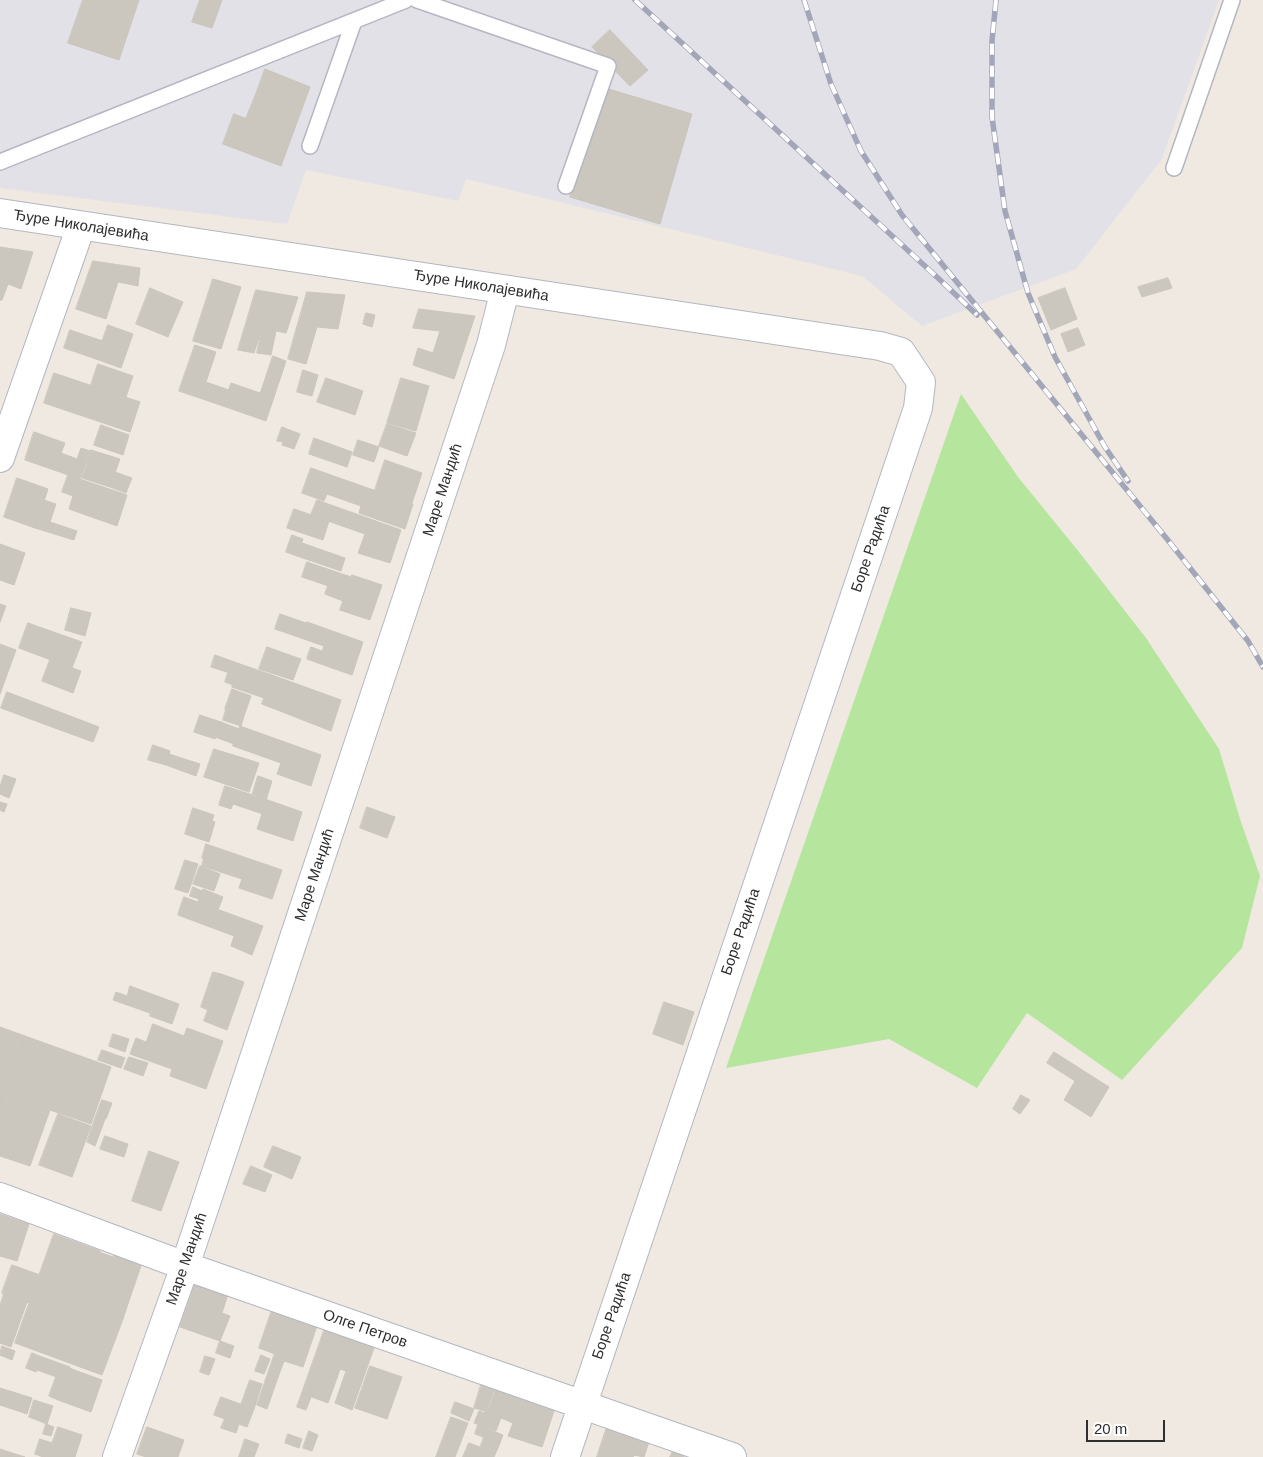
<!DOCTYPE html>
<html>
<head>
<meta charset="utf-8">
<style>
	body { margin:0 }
	#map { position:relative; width:1263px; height:1457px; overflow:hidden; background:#efe9e1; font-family:Arial,sans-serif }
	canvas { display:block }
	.scale { position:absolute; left:1086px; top:1420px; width:79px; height:22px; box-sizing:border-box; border:2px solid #2e2e2e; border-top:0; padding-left:6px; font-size:15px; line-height:18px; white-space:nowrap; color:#2e2e2e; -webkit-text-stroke:4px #fff; paint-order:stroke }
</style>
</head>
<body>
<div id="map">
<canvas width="1263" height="1457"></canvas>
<div class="scale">20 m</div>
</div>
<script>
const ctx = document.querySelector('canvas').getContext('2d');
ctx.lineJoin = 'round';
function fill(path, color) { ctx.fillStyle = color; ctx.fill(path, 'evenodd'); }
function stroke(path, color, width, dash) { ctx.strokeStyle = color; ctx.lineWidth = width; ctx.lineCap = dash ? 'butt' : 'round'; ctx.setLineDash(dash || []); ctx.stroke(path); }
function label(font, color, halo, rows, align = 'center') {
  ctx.font = font + ' Arial,sans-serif'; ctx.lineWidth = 4; ctx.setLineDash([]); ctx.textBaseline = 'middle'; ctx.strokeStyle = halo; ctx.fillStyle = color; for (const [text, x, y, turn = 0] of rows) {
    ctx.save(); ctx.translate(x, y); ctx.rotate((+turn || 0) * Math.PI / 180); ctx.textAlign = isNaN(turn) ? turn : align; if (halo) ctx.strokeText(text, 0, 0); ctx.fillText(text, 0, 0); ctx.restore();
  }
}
fill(new Path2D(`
	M0,0H1219L1162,159L1076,269L922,326L862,276L466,179L458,201L306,170L287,224L0,188Z`), '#e3e1e8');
fill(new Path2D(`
	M961,394L1018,477L1079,552L1146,638L1219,749L1241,822L1260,876L1242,948L1122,1080L1027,1013L977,1088L889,1039L726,1068Z`), '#b6e59e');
const building = new Path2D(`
	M83,0H139L119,60L68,43Z
	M200,0H222L212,28L192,22Z
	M610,30L648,70L630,86L592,47Z
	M265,69L310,87L303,106L258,89Z
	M602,87L692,114L660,224L570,197Z
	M258,89L303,106L292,136L246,119Z
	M234,114L292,136L281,166L223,144Z
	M0,247L33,252L21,289L8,284L2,300H0Z
	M93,261L140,268L138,286L118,282L106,319L76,309Z
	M1168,278L1172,288L1142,297L1138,287Z
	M213,279L241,287L221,349L193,341Z
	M150,288L183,302L168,337L136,324Z
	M1065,288L1077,319L1051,330L1038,298Z
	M256,290L298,297L286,333L262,328L254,353L238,350Z
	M307,292L345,295L338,329L317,327L306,364L288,359Z
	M419,309L475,316L454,379L413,365L418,348L433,353L440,331L413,328Z
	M366,313L375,315L372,327L363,324Z
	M108,325L133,334L121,368L96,359Z
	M262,328L276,331L271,355L257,353Z
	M1078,328L1085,345L1068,352L1061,334Z
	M70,330L103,341L96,359L64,348Z
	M195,345L216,352L206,382L229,390L223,406L179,391Z
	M273,356L286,361L266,421L223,406L231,383L260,393Z
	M98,364L133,376L126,397L91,385Z
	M303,370L318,375L312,396L297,392Z
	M54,373L140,402L130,432L44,403Z
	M326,378L363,391L355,415L317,402Z
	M401,378L429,386L416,431L387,423Z
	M387,424L416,433L407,456L379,446Z
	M101,425L129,435L123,455L94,445Z
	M282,427L300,434L294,449L282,445L283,442L277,441Z
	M34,432L65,443L61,453L77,459L81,448L90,451L80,479L25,460Z
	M314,438L352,452L347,467L309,454Z
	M358,440L379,447L374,462L353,455Z
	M91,450L120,459L110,487L82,478Z
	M385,460L422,473L412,503L375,490Z
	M311,468L413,504L405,529L359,513L361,506L327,494L324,501L302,493Z
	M115,472L132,478L126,493L110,487Z
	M68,475L127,495L117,526L69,509L73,496L62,492Z
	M17,478L48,489L35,528L4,517Z
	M44,500L56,504L50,522L38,518Z
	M317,500L401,530L390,563L358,553L365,534L311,515Z
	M294,509L329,521L323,540L287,528Z
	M38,518L77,531L74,540L35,528Z
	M292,535L303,539L297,556L286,552Z
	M302,543L345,558L341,571L297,556Z
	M0,544L25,553L14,585L0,580Z
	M307,562L351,577L346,592L302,577Z
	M352,575L382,585L370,620L340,610Z
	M328,586L346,592L343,601L325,594Z
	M0,604L6,606L0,622Z
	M71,608L91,613L85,636L65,630Z
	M280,614L306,623L301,638L275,629Z
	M307,622L363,642L352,675L318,663L324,646L301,638Z
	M28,623L82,642L72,668L19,648Z
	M0,644L16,650L0,694Z
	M267,647L301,659L293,680L259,669Z
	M311,647L322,651L318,663L307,659Z
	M215,655L240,664L236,675L211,667Z
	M50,660L81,671L73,693L42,681Z
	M240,664L272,675L264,698L232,687Z
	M228,673L236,675L233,685L225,682Z
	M272,675L341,700L331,731L262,704Z
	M232,689L251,696L244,716L225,709Z
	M7,692L57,711L52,727L1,708Z
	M226,710L244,716L241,726L223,720Z
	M57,711L99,727L93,742L52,727Z
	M200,715L221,722L215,739L194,732Z
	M221,722L239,729L234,744L215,737Z
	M240,726L321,755L311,786L277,774L281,763L233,746Z
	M153,745L170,751L166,765L148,760Z
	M214,749L259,763L249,792L204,777Z
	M169,754L200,764L196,776L166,765Z
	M4,775L16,779L9,798L0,794V787Z
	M258,776L272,781L266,800L252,796Z
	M225,786L262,798L257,812L233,804L231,809L219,805Z
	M262,798L302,812L293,841L257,829L262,814L257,812Z
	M0,802L7,804L4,812L0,810Z
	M367,807L395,817L387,838L360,828Z
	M193,808L214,815L212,821L215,822L209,842L185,834Z
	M206,844L282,870L272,899L239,888L244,873L202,858Z
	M204,859L244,873L242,879L202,866Z
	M185,860L198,864L188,893L175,889Z
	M200,866L220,874L214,891L193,884Z
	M193,887L202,891L199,899L190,896Z
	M203,889L223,897L218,910L198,902Z
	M184,897L263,926L252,955L231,946L234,936L178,915Z
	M213,972L221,974L208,1010L201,1007Z
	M221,974L244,982L227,1030L204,1021Z
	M130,986L157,996L150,1013L113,1000L116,992L127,996Z
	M157,996L179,1004L172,1024L150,1016Z
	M664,1002L694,1012L683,1045L653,1034Z
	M153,1024L184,1036L187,1028L223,1041L206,1089L170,1076L172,1069L130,1054L136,1038L146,1042Z
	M0,1027L25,1036L0,1105Z
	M113,1034L129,1039L125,1052L109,1046Z
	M25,1036L111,1067L91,1124L50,1110L30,1166L0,1156V1105Z
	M102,1050L125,1058L121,1068L98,1060Z
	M1054,1052L1109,1087L1091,1117L1064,1100L1075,1081L1047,1063Z
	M129,1057L148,1063L143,1076L124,1069Z
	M1021,1095L1030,1100L1020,1114L1013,1109Z
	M102,1100L112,1103L106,1119L96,1116Z
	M58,1114L91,1126L72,1177L39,1165Z
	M96,1116L105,1119L95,1146L87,1142Z
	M105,1136L128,1144L124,1157L100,1149Z
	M273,1146L301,1157L292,1179L264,1167Z
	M149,1151L179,1162L161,1211L132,1201Z
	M251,1166L272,1175L265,1192L243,1184Z
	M0,1214L29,1224L17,1261L0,1256Z
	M54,1234L100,1251L81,1303L123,1319L102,1375L15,1343Z
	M99,1252L113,1257L109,1267L116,1270L111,1285L132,1292L123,1319L81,1303Z
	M115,1253L142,1263L132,1292L111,1285L116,1270L109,1267Z
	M12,1265L40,1275L29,1303L2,1293Z
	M195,1283L228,1294L222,1313L230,1316L220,1341L180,1327Z
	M4,1294L27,1302L11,1347L0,1343V1306Z
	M272,1310L288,1316L275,1354L259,1348Z
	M288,1316L317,1326L303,1367L284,1361L276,1383L266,1379Z
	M325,1328L332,1331L309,1396L302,1393Z
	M332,1331L352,1336L328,1403L309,1396Z
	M352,1336L375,1345L352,1410L335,1403L346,1371L340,1369Z
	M220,1341L234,1346L230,1358L216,1353Z
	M2,1346L15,1351L12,1360L0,1355Z
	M32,1353L42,1357L36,1372L26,1368Z
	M261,1355L270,1359L264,1374L255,1371Z
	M205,1356L215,1359L209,1375L200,1372Z
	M42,1357L70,1367L65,1380L37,1370Z
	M370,1366L402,1377L387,1419L355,1408Z
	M69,1368L102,1380L91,1412L58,1400Z
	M56,1377L65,1380L58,1400L49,1396Z
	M266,1379L276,1383L267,1409L257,1405Z
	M250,1380L262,1384L254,1409L241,1405Z
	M481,1385L494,1389L487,1409L485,1408L484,1411L474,1408Z
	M0,1388L32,1398L27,1414L0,1405Z
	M496,1388L555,1408L542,1447L508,1436L513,1423L501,1418L502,1415L488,1410Z
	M302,1393L311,1397L306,1410L297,1407Z
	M221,1397L254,1409L247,1427L214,1415Z
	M34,1400L53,1406L47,1424L29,1417Z
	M455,1402L474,1409L469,1421L451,1413Z
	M486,1409L502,1415L496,1431L474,1423L479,1411L484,1413Z
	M451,1417L468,1423L455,1457H436Z
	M225,1419L239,1424L236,1433L221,1428Z
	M46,1424L54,1427L51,1436L43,1434Z
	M478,1425L503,1435L500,1443L475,1434Z
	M58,1427L82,1435L75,1457H54L58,1445L52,1444Z
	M147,1427L184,1440L178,1457H146L137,1454Z
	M607,1427L649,1442L644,1457L634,1455L633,1457H597Z
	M309,1431L318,1435L312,1451L303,1448Z
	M288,1434L302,1439L299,1448L285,1443Z
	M484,1437L500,1443L494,1457H477Z
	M40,1439L58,1445L54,1457H43L35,1454Z
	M245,1439L259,1444L254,1457H239Z
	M469,1443L480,1447L477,1457H463Z
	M0,1449L9,1452L7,1457H0Z
	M673,1451L684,1455V1457H670Z
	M9,1452L25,1457H7Z`);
fill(building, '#cbc7bf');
stroke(building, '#cbc5ba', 1);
const service = new Path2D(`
	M417,0L608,66L566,186
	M310,146L354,21
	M0,162L406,0
	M1174,168L1232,0`);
const minor = new Path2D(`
	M0,213L880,346L901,352L921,382L918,408L565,1457
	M0,458L81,226
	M0,1197L185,1266L732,1457
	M117,1457L185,1266L491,345L505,290`);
stroke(service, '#b4b7c1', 18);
stroke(minor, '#b4b7c1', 30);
stroke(service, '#fff', 15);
stroke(minor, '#fff', 28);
const rail = new Path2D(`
	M635,0L938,278L977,315
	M804,0L831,84L861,151L902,215L1167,539L1248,641L1263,667
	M996,0L992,41V117L1005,211L1028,293L1055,357L1105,447L1128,481`);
stroke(rail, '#a3a6b8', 5.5);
stroke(rail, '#fff', 4, [11]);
label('15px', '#2e2e2e', '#fff', [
	["Ђуре Николајевића",81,226,9],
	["Ђуре Николајевића",481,286,9],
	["Маре Мандић",443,490,-72],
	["Боре Радића",871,549,-71],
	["Маре Мандић",315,875,-72],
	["Боре Радића",741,932,-71],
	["Маре Мандић",187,1259,-71],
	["Боре Радића",612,1316,-71],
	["Олге Петров",365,1329,19]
]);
</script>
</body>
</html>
